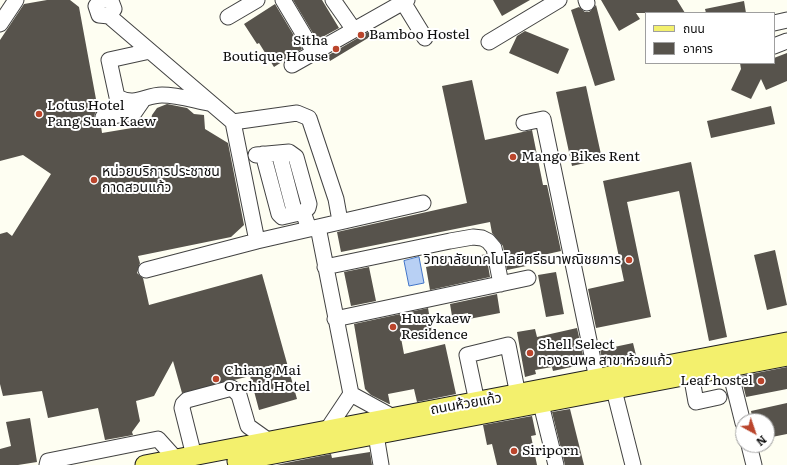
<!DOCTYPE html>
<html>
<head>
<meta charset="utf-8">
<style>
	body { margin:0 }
	#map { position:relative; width:787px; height:465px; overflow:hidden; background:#fefef2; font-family:Literata,"Noto Sans Thai",serif }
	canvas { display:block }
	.legend { position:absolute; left:645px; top:12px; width:130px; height:52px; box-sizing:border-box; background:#fff; border:1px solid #9f9f9f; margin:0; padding:5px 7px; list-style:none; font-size:12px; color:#0f0f0f }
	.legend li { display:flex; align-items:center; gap:8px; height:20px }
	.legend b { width:20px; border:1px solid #9f9f9f }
	.north { position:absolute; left:735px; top:413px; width:40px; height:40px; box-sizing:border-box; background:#fff; border:1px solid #9f9f9f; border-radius:50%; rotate:140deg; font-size:11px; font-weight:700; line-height:16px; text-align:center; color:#0f0f0f }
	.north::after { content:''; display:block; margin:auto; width:14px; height:18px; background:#ba452c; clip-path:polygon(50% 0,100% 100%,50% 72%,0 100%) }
</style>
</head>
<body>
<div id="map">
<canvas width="787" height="465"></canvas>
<ul class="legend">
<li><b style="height:5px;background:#f3f06d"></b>ถนน</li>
<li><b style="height:11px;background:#57534c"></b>อาคาร</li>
</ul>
<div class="north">N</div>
</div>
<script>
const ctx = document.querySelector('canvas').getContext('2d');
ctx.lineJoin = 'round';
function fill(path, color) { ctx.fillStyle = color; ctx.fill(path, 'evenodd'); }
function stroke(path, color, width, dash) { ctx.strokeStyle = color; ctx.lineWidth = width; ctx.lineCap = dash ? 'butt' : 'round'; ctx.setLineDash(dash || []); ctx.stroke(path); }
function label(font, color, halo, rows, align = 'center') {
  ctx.font = font + ' Literata,"Noto Sans Thai",serif'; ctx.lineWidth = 4; ctx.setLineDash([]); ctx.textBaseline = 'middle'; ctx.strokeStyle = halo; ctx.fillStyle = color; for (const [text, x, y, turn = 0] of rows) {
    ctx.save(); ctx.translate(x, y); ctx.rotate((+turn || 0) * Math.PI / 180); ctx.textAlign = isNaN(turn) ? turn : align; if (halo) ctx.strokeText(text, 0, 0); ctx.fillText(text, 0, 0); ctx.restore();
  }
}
const water = new Path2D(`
	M419,257L424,283L409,286L404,261Z`);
fill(water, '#b8d0f4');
stroke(water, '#4275c8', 1);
fill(new Path2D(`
	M47,0H70L79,7L98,110L95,113L94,119L96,123L101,126L102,133L150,125L152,115L157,108L167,104L187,108L194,114L204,115L205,129L228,143L244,225L231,237L138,256L140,263L137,273L143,278L149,305L262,274L297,399L259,410L250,376L182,393L173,361L154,396L136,401L140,421L132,432L133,435L105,440L98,408L48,418L42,391L3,396L0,384V234L7,232L12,236L51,174L23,155L0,161V40L24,4Z
	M293,0H322L339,28L317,40Z
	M493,0H530L502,16Z
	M601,0H677L685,13H636L640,19L619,31Z
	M744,1L746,13H706L705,9Z
	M275,4L302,49L274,67L259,43L257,44L244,24Z
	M596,5L615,80L595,86L571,10L579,7L585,12H589Z
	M375,28L378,32L330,61L327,56Z
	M525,31L569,49L558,74L509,53L517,36Z
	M787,53V81L766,90L761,79L751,99L731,90L741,69L740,63H774V58Z
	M472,80L485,140L532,130L543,185H547L561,251L525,259L526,266L507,270L503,246L492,233L490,222L341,252L337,232L467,203L442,86Z
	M586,86L602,159L572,166L556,92Z
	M771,106L775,124L711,138L707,121Z
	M691,162L727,337L709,341L679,191L627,202L651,317L596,328L588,289L624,281L603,181Z
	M775,250L787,305L767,310L754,255Z
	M486,254L490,277L430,290L426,267Z
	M369,267L376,301L351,306L344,272Z
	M556,272L564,314L546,317L538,275Z
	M497,294L500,313L469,319L468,313L452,316L450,304Z
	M428,308L432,331L401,338L404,354L445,344L456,394L417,402L414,389L388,394L390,404H389L371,395L365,389L354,324Z
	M577,328L585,364L553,371L552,367L535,370L536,374L525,377L517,332L535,329L537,337Z
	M633,343L636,355L603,362L600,350Z
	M787,367V389L746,397L741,376Z
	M787,403V434L767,438V421H753L751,411Z
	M570,409L584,465H565L552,412Z
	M532,416L536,435L531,436L537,465H497L492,444L487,445L483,425Z
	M30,418L37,462L18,465H0V449L11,446L6,422Z
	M370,452L372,465H276L331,454L332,458Z`), '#57534c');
const minor = new Path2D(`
	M101,0L96,6L99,15L109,16L114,9L111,1L105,0
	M283,0L314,52
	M333,0L354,30
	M586,0L587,3
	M403,2L425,38
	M109,16L233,122L257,241L423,203
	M228,17L257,0
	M774,23L787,20
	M0,24L16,0
	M489,42L559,0
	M774,46L787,41
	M150,51L109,60L117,97C136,107 145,95 162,95C177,95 193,100 208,103
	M292,65L407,0
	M103,117L134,113L143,100
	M233,122L297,113L309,118L336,199L340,221
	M524,123L543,119L597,379
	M279,153L295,214L303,212
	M263,154L279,214L282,217L295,214
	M256,155L289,152L296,157L309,204L308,208L303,212L309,229
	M318,227L351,394L327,430
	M325,267L450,241L473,237L482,238L488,241L494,248L501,284
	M146,270L257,241
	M335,319L528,278
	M729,367L743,423
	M691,374L696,402L719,397
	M614,390L633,465
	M351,394L393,417
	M477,402L467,355L508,345L518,395
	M541,404L556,465
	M376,435L381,465
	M749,445L754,465
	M194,456L182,408L183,404L187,400L232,388L239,395L248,426L269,441
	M47,465L48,461L158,439L176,459`);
const major = new Path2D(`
	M237,461L787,356
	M145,465L787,342`);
stroke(minor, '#424242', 17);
stroke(major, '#202020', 21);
stroke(minor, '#fff', 15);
stroke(major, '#f3f06d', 19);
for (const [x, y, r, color] of [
	[361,35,4,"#ba452c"],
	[336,49,4,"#ba452c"],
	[39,114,4,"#ba452c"],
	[513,157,4,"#ba452c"],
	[94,180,4,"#ba452c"],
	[629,260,4,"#ba452c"],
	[393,327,4,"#ba452c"],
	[530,353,4,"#ba452c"],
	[216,379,4,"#ba452c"],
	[761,381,4,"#ba452c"],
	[514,451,4,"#ba452c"]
]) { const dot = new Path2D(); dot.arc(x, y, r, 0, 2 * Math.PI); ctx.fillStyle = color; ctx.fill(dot); stroke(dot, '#fff', 1.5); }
label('14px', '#0f0f0f', '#fff', [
	["Bamboo Hostel",369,35],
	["Sitha",328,41,"right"],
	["Boutique House",328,57,"right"],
	["Lotus Hotel",47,106],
	["Pang Suan Kaew",47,122],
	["Mango Bikes Rent",521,157],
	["หน่วยบริการประชาชน",102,172],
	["กาดสวนแก้ว",102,188],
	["วิทยาลัยเทคโนโลยีศรีธนาพณิชยการ",621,260,"right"],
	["Huaykaew",401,319],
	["Residence",401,335],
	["Shell Select",538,345],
	["ทองธนพล สาขาห้วยแก้ว",538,361],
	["Chiang Mai",224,371],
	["Orchid Hotel",224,387],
	["Leaf hostel",753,381,"right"],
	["Siriporn",522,451]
], 'left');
label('14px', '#0f0f0f', '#fff', [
	["ถนนห้วยแก้ว",466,404,-10]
]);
</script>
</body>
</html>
